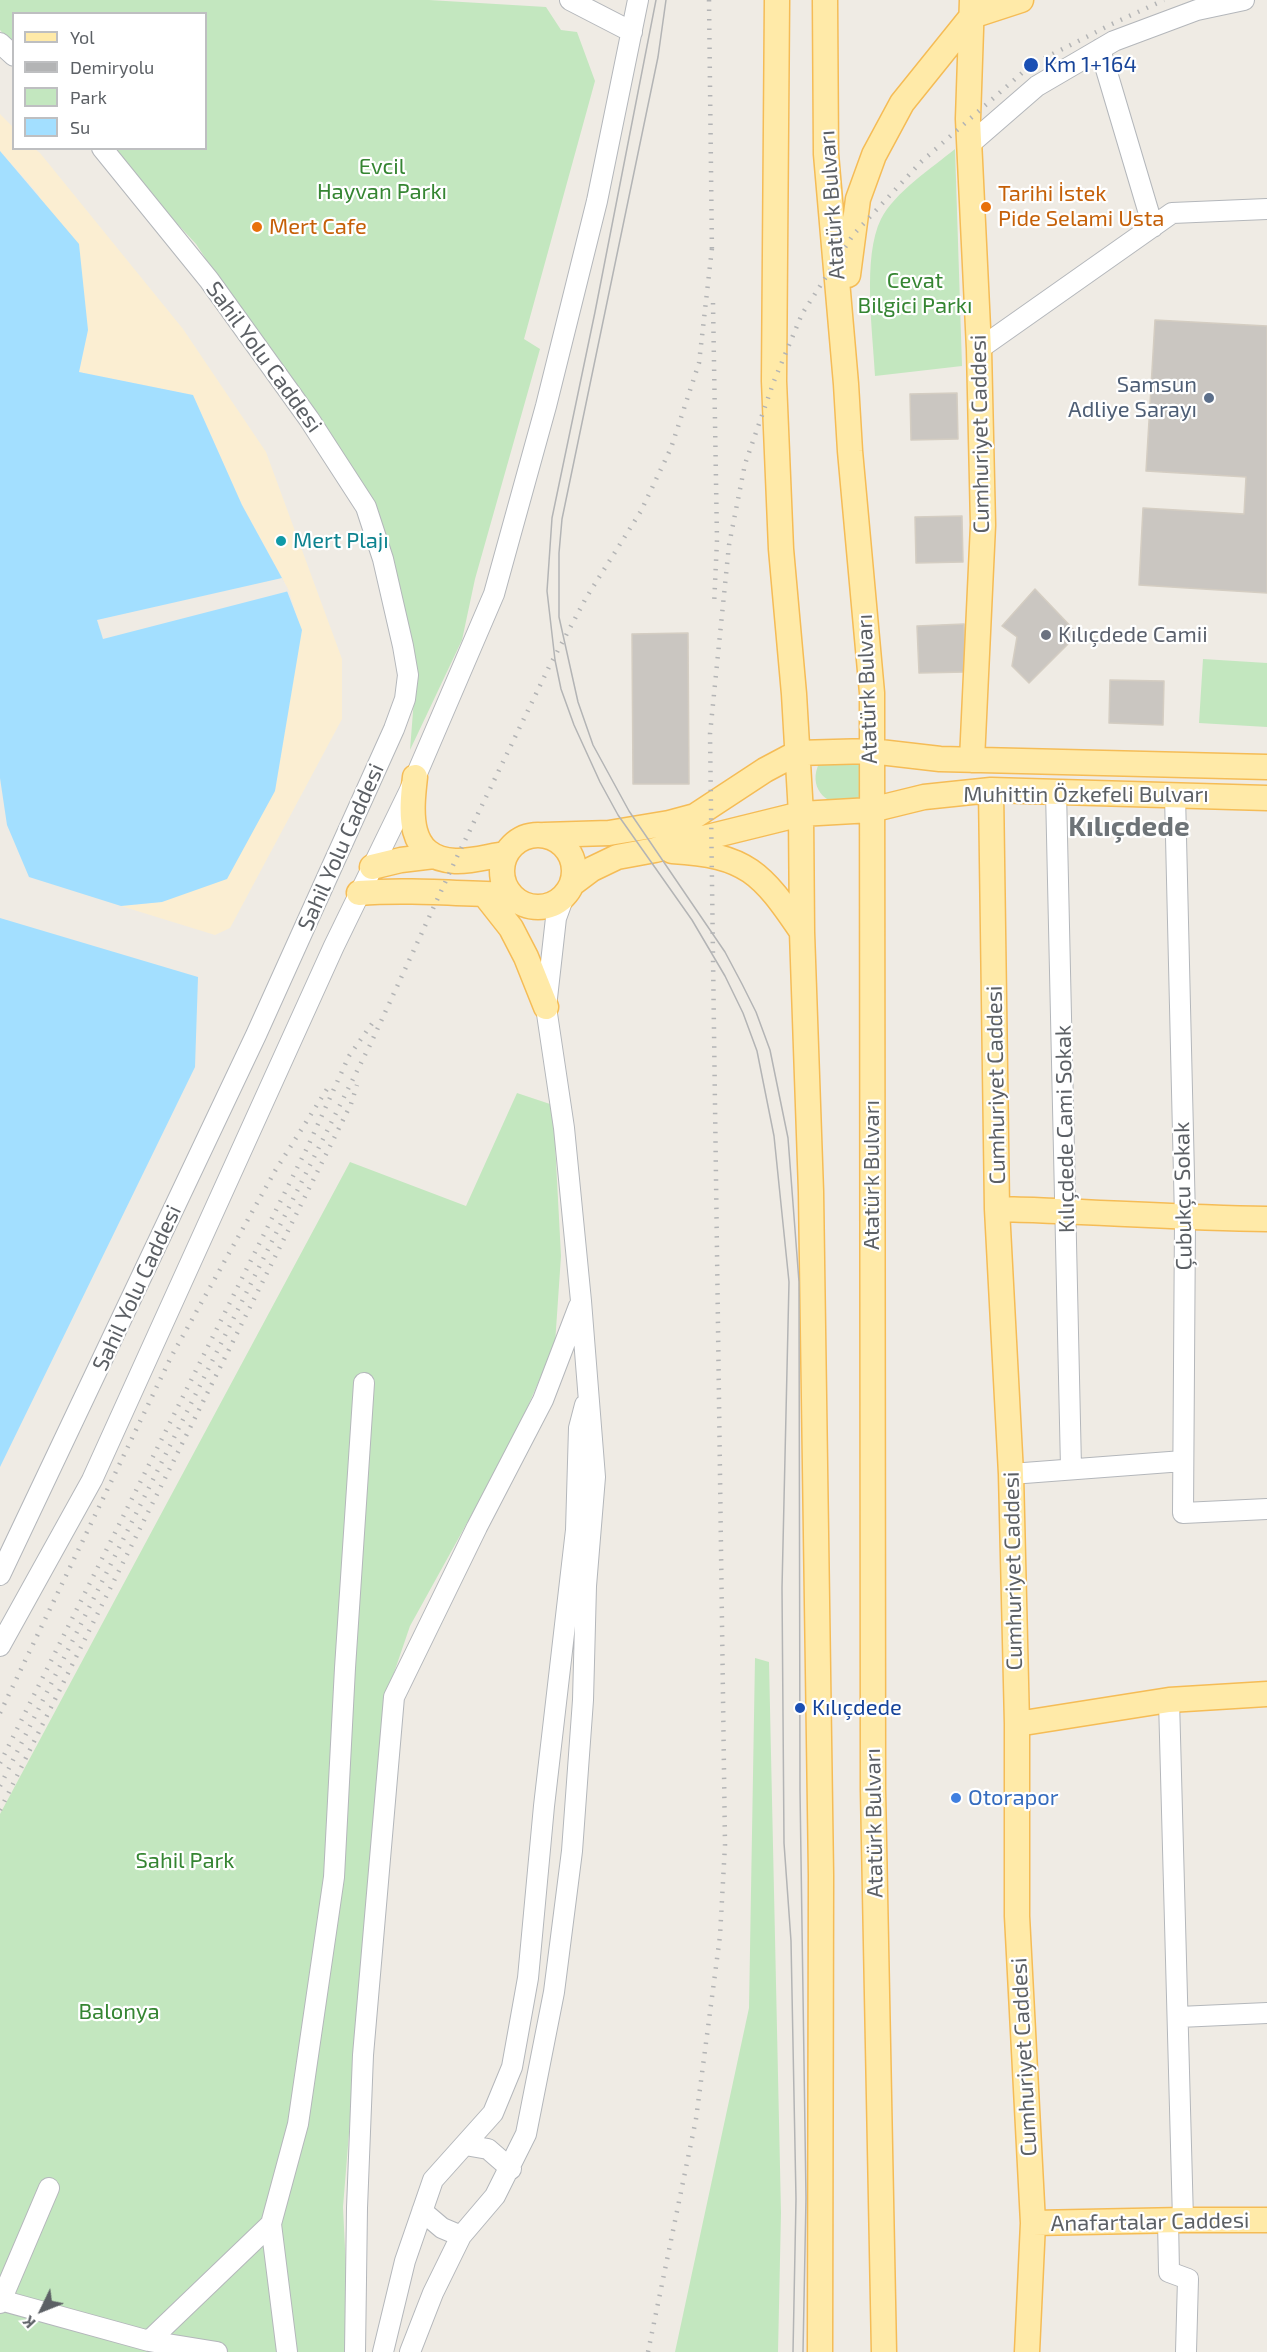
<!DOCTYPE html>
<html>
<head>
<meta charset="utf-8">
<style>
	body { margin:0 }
	#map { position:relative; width:1267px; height:2352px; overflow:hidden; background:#efebe4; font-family:"Exo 2",sans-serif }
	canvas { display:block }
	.legend { position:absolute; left:12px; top:12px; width:195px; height:138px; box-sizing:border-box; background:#fff; border:2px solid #bebfc1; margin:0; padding:8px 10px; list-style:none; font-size:18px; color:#5c6065 }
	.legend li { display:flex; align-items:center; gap:12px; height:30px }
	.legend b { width:30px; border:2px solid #bebfc1 }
	.north { position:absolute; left:12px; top:2280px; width:60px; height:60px; -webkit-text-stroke:4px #fff; paint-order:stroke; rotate:227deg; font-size:16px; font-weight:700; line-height:24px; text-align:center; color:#5c6065 }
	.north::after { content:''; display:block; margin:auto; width:21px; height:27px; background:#5c6065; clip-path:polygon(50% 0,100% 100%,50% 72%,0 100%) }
</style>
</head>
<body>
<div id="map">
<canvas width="1267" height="2352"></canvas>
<ul class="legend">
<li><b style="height:8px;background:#ffeaa8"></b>Yol</li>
<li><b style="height:8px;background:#b3b4b5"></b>Demiryolu</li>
<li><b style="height:16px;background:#c3e7bf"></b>Park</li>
<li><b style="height:16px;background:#a3dfff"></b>Su</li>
</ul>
<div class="north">K</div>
</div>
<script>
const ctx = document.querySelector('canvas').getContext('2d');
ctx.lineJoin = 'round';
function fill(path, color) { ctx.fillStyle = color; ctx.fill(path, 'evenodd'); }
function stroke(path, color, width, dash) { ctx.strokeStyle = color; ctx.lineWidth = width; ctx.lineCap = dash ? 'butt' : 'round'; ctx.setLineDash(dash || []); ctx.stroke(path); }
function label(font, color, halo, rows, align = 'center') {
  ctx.font = font + ' "Exo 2",sans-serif'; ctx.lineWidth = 4.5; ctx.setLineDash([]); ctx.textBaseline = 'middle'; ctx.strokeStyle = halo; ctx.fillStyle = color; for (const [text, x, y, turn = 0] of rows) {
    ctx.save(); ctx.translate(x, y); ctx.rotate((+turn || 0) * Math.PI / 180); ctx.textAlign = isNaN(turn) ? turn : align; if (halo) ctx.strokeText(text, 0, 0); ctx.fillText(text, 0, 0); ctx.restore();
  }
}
fill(new Path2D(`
	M0,0H429L546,7L561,30L577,32L595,81L524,339L540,349L475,579L462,640L410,750L414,699L369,507L196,244L108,149L206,148V14H14L13,46L0,30Z
	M955,149L962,366L875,376C873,333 862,257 881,219C894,193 933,167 955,149Z
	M1203,659L1267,663V727L1199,723Z
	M822,758H862L865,792C839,819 800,792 822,758Z
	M517,1093L553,1105L561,1256L555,1344L514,1438L410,1626L384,1702L343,2207L350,2352H0V1814L350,1162L466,1206Z
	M755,1658L769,1662L781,2213L778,2352H675L749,2008Z`), '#c3e7bf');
fill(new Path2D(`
	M0,114L13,127L14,148L35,149L40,153L183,329L266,452L342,659V719L230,928L215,935L121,906L162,902L275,791L301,630L289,591L242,505L193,395L79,372L88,330L38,194L0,151Z`), '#fbeed2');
fill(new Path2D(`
	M0,151L79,244L88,330L79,372L193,395L242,505L282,578L302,630L275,791L227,879L162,902L121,906L29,877L7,825L0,778Z
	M0,918L198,977L195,1067L0,1467Z`), '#a3dfff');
fill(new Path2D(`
	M282,578L289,591L103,639L97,620Z`), '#efebe4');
const building = new Path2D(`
	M1155,320L1267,326V593L1139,585L1143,508L1244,514L1246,477L1146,471Z
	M957,393L958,439L911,440L910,394Z
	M962,516L963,562L916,563L915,517Z
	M1035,589L1078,634L1029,683L1012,666L1017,637L1002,626Z
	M964,624L966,672L919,673L917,626Z
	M688,633L689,784H633L632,634Z
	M1110,680L1164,681L1163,725L1109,723Z`);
fill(building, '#cac6c1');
stroke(building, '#d4cdc2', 1.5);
const minor = new Path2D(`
	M570,0L632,32
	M0,43L14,56
	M1100,49L1153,227
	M969,145L1037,86L1114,41L1197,10L1244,0
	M979,349L1172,213L1267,209
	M1056,791L1071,1468
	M1175,795L1185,1218L1183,1513L1267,1509
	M1011,1474L1183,1461
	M0,1575L256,1035L394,729L405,699L408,675L403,646L383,559L366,507L309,419L209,280L102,148
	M0,1646L92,1480L334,946L409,792L494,594L546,406L597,201L638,0
	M1169,1700L1183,2220
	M1179,2017L1267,2013
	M465,2145L488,2149L511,2169
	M422,2211L442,2228L461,2236
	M1168,2220L1169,2272L1188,2279L1186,2352
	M271,2224L287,2352
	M0,2300L149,2341L217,2352
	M0,2303L49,2188
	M149,2341L271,2224L298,2124L334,1877L345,1668L364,1383
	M355,2352L357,2208L363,2055L394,1697L477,1527L543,1400L579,1306
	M383,2352L405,2261L433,2180L493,2113L512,2067L528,1978L544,1806L576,1530L579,1428L585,1405
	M410,2352L433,2293L461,2236L495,2196L526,2134L554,1992L572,1851L583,1700L586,1586L595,1477L581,1301L564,1128L546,1007L556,918L564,896`);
const major = new Path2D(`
	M777,0L774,381L781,549L794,694L801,814L802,932L811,1192L821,1875L820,2352
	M825,0L826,154L846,384L850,451L872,693L873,1790L884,2352
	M848,275L858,199L874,155L902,103L972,16L1021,0
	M972,760L983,525L979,349L968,119L972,0
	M415,777C411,812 406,858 455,861C471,862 490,856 506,854
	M991,790L997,1209L1011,1474L1017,1724V1916L1033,2223L1027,2352
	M502 871a36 36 0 1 1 72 0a36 36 0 1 1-72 0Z
	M544,835L609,833L669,823L695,816L765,770L797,753L871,751L940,759L1267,767
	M672,851C747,855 762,873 802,932
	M372,867L401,860L434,856
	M572,884L592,869L617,857L655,850L801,814L871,810L924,797L991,790L1267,798
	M359,893C409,889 461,894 511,895
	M485,895L511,928L526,957L546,1007
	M997,1209C1087,1211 1177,1218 1267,1219
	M1017,1724L1169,1700L1267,1694
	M1033,2223L1183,2220H1267`);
stroke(minor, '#b4b7bb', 22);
stroke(major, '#f5bc56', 27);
stroke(minor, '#fff', 20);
stroke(major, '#ffeaa8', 24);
stroke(new Path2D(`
	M656,0L595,312L552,518L547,591L555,660L561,689L574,725L600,782L618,815L692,920L725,976L743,1013L757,1051L774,1136L789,1282L782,1588L784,1843L791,1941L796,2199L793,2352
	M666,0L658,57L562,519L559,553V617L578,702L593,745L629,811L725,952L742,984L756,1012L770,1050L788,1138L799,1282L800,1790L806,2198L803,2352`), '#b3b4b5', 1.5);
stroke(new Path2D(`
	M709,0L712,255
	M713,303L717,540L714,606
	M0,1713L171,1357L275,1171L329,1086
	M0,1763L308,1146L349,1056L376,1018
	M0,1786L370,1045L455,861L549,667L586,598L641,511L671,448L699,363L712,248
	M0,1810L351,1104L357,1085
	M648,2352L696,2119L720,1936L725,1845L710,734L729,545L745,464L774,381L802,314L853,235L921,162L1031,65L1112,24L1164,0`), '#b3b4b5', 4.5, [1.5, 8]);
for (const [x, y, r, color] of [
	[1031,65,8,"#1a4fb4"],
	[986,207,6,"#e8710a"],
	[257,227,6,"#e8710a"],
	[1209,398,6,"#5c6f8a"],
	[281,541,6,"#0f9aa8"],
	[1046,635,6,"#6b7280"],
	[800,1708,6,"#1a4fb4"],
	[956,1798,6,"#3f7fe0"]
]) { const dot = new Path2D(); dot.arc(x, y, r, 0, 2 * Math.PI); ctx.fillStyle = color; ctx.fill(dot); stroke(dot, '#fff', 2); }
label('22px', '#164399', '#fff', [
	["Km 1+164",1044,65],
	["Kılıçdede",812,1708]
], 'left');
label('22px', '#358532', '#fff', [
	["Evcil",382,167],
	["Hayvan Parkı",382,192],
	["Cevat",915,281],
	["Bilgici Parkı",915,306],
	["Sahil Park",185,1861],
	["Balonya",119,2012]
]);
label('22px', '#c56008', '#fff', [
	["Tarihi İstek",998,194],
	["Pide Selami Usta",998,219],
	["Mert Cafe",269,227]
], 'left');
label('22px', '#5c6065', '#fff', [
	["Atatürk Bulvarı",832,205,-94],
	["Sahil Yolu Caddesi",264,357,54],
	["Cumhuriyet Caddesi",980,434,-91],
	["Atatürk Bulvarı",867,689,-92],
	["Muhittin Özkefeli Bulvarı",1086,795],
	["Sahil Yolu Caddesi",341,847,-66],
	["Cumhuriyet Caddesi",996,1085,-91],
	["Kılıçdede Cami Sokak",1065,1129,-91],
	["Atatürk Bulvarı",872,1175,-90],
	["Çubukçu Sokak",1183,1196,-91],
	["Sahil Yolu Caddesi",137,1288,-65],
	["Cumhuriyet Caddesi",1013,1571,-91],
	["Atatürk Bulvarı",874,1823,-91],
	["Cumhuriyet Caddesi",1024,2057,-93],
	["Anafartalar Caddesi",1150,2222,-1]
]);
label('22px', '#4e5e75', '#fff', [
	["Samsun",1197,385],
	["Adliye Sarayı",1197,410]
], 'right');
label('22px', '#0d838f', '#fff', [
	["Mert Plajı",293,541]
], 'left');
label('22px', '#5b616d', '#fff', [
	["Kılıçdede Camii",1058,635]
], 'left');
label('22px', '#366cbe', '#fff', [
	["Otorapor",968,1798]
], 'left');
label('bold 28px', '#6d7377', '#fff', [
	["Kılıçdede",1129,827]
]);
</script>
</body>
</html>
